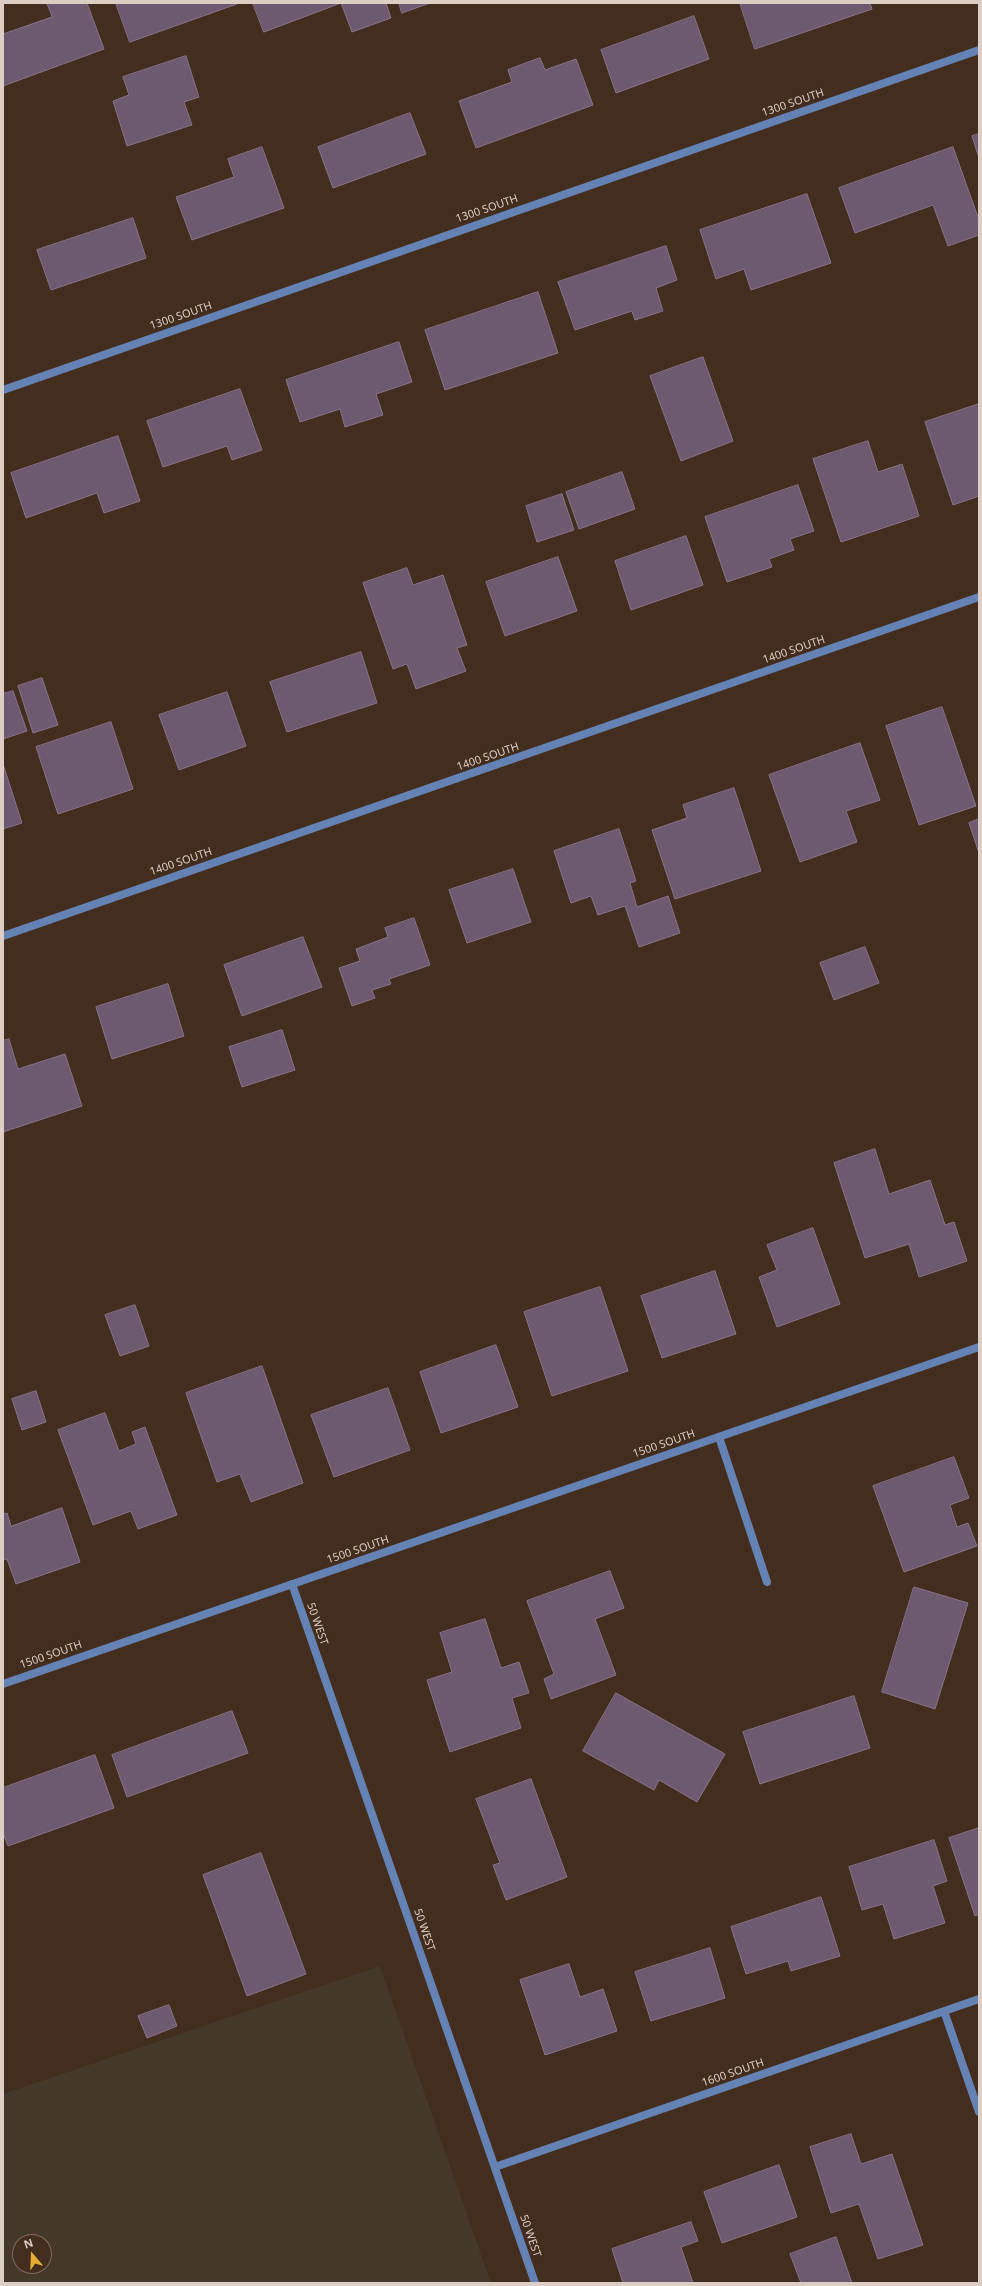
<!DOCTYPE html>
<html>
<head>
<meta charset="utf-8">
<style>
	body { margin:0 }
	#map { position:relative; width:982px; height:2286px; overflow:hidden; background:#432d1e; font-family:"Noto Sans",sans-serif }
	canvas { display:block }
	.frame { position:absolute; inset:0; border:4px solid #ddcec5; pointer-events:none }
	.north { position:absolute; left:12px; top:2234px; width:40px; height:40px; box-sizing:border-box; background:#432d1e; border:1px solid #816d61; border-radius:50%; rotate:341deg; font-size:11px; font-weight:700; line-height:16px; text-align:center; color:#ddcec5 }
	.north::after { content:''; display:block; margin:auto; width:14px; height:18px; background:#e4ae35; clip-path:polygon(50% 0,100% 100%,50% 72%,0 100%) }
</style>
</head>
<body>
<div id="map">
<canvas width="982" height="2286"></canvas>
<div class="frame"></div>
<div class="north">N</div>
</div>
<script>
const ctx = document.querySelector('canvas').getContext('2d');
ctx.lineJoin = 'round';
function fill(path, color) { ctx.fillStyle = color; ctx.fill(path, 'evenodd'); }
function stroke(path, color, width, dash) { ctx.strokeStyle = color; ctx.lineWidth = width; ctx.lineCap = dash ? 'butt' : 'round'; ctx.setLineDash(dash || []); ctx.stroke(path); }
function label(font, color, halo, rows, align = 'center') {
  ctx.font = font + ' "Noto Sans",sans-serif'; ctx.lineWidth = 3; ctx.setLineDash([]); ctx.textBaseline = 'middle'; ctx.strokeStyle = halo; ctx.fillStyle = color; for (const [text, x, y, turn = 0] of rows) {
    ctx.save(); ctx.translate(x, y); ctx.rotate((+turn || 0) * Math.PI / 180); ctx.textAlign = isNaN(turn) ? turn : align; if (halo) ctx.strokeText(text, 0, 0); ctx.fillText(text, 0, 0); ctx.restore();
  }
}
fill(new Path2D(`
	M380,1966L491,2283H3V2094ZM20,2242H44V2266H20Z`), '#433829');
const building = new Path2D(`
	M47,3H87L104,49L3,86V34L52,17Z
	M116,3H236L237,4L130,42Z
	M253,3H386L391,18L352,32L341,3L264,32Z
	M399,3H430L402,13Z
	M740,3H870L872,9L755,49Z
	M694,16L709,59L616,93L601,50Z
	M186,56L199,97L184,102L192,125L127,146L113,101L129,95L123,77Z
	M540,58L545,70L576,59L593,105L476,148L459,101L512,82L508,70Z
	M410,113L426,154L333,188L318,147Z
	M979,134V158L972,136Z
	M262,147L284,208L192,240L176,197L234,177L228,159Z
	M953,147L979,220V235L948,246L933,205L855,233L839,188Z
	M807,194L831,263L751,290L744,269L716,279L700,230Z
	M133,218L146,258L51,290L37,250Z
	M666,246L677,280L656,288L663,311L635,320L632,311L575,330L558,282Z
	M538,292L558,353L445,390L425,330Z
	M399,342L412,382L376,394L383,415L345,427L340,409L300,422L286,380Z
	M703,357L733,441L681,461L650,376Z
	M240,389L262,450L232,460L227,446L163,467L147,421Z
	M979,404V496L953,505L925,422Z
	M118,436L140,501L104,513L97,493L26,518L11,473Z
	M868,441L878,472L902,464L919,516L841,542L813,459Z
	M622,472L635,509L579,529L566,492Z
	M798,485L814,531L790,539L794,550L769,559L772,567L727,582L705,517Z
	M562,494L574,530L537,542L526,506Z
	M686,536L703,585L631,610L615,561Z
	M558,557L577,611L505,636L486,582Z
	M407,568L413,585L443,575L467,645L457,648L466,671L416,689L407,664L393,669L363,583Z
	M361,652L377,703L287,732L270,682Z
	M42,678L58,725L33,733L18,686Z
	M13,691L27,731L3,739V694Z
	M227,692L246,746L179,770L159,715Z
	M942,707L976,806L919,825L886,726Z
	M111,722L133,789L58,814L36,747Z
	M860,743L880,800L846,811L857,842L800,862L769,775Z
	M3,764L22,823L3,829Z
	M734,788L761,871L675,899L652,830L687,818L683,805Z
	M979,819V853L969,823Z
	M619,829L636,881L630,883L637,907L668,896L680,933L639,947L625,906L598,915L591,896L571,903L554,851Z
	M513,869L531,922L467,943L449,890Z
	M414,918L430,965L389,979L391,984L372,990L375,998L352,1006L339,968L360,961L356,949L388,937L385,928Z
	M303,937L322,987L242,1016L224,965Z
	M865,947L879,983L834,1000L820,963Z
	M168,984L184,1036L112,1059L96,1007Z
	M282,1030L295,1070L242,1087L229,1047Z
	M9,1039L18,1069L65,1054L82,1106L3,1132V1041Z
	M875,1149L889,1194L930,1180L945,1225L954,1222L967,1261L919,1277L909,1244L865,1258L834,1163Z
	M813,1228L840,1304L777,1327L759,1277L777,1270L767,1245Z
	M715,1271L736,1334L662,1358L641,1296Z
	M600,1287L628,1371L552,1396L524,1312Z
	M135,1305L149,1346L120,1356L105,1315Z
	M496,1345L518,1407L441,1433L420,1372Z
	M262,1366L303,1483L251,1502L240,1474L217,1482L186,1393Z
	M388,1388L410,1450L334,1477L311,1415Z
	M36,1391L46,1422L22,1430L12,1399Z
	M105,1413L119,1451L136,1444L132,1432L145,1427L177,1515L138,1529L131,1511L93,1525L58,1430Z
	M954,1457L969,1498L950,1505L957,1527L968,1523L977,1546L904,1572L873,1486Z
	M62,1508L80,1562L16,1584L7,1559L3,1560V1514L7,1513L11,1526Z
	M610,1571L624,1608L595,1619L616,1675L551,1699L544,1679L554,1674L527,1601Z
	M914,1587L968,1603L935,1709L882,1692Z
	M485,1619L501,1668L519,1662L529,1693L512,1698L521,1728L450,1752L427,1680L452,1672L440,1633Z
	M616,1693L725,1754L697,1802L659,1780L654,1790L583,1751Z
	M854,1696L870,1748L760,1784L743,1732Z
	M232,1711L248,1753L127,1797L112,1755Z
	M95,1755L114,1808L8,1846L3,1833V1788Z
	M531,1779L567,1877L506,1900L493,1865L500,1863L476,1799Z
	M979,1828V1914L975,1916L949,1838Z
	M934,1840L947,1881L933,1886L945,1923L894,1939L883,1904L862,1910L849,1867Z
	M261,1853L306,1974L247,1996L203,1875Z
	M821,1897L840,1956L791,1971L788,1961L746,1974L731,1927Z
	M710,1948L725,1998L651,2021L635,1972Z
	M569,1964L580,1997L603,1989L617,2031L545,2055L520,1980Z
	M169,2005L177,2026L147,2038L138,2016Z
	M851,2134L861,2164L892,2154L923,2245L878,2259L859,2204L831,2213L810,2147Z
	M779,2165L797,2217L722,2243L704,2192Z
	M691,2222L698,2241L681,2247L693,2283H623L612,2249Z
	M836,2237L852,2283H801L790,2254Z`);
fill(building, '#6e5a70');
stroke(building, '#87738a', 1);
stroke(new Path2D(`
	M3,390L979,50
	M3,936L979,597
	M719,1437L767,1582
	M292,1584L535,2283
	M944,2011L979,2112
	M495,2167L979,1999`), '#6582b4', 8);
stroke(new Path2D(`
	M3,1684L979,1347`), '#6582b4', 8);
label('11px', '#ddcec5', '#432d1e', [
	["1300 SOUTH",793,103,-19],
	["1300 SOUTH",487,209,-19],
	["1300 SOUTH",181,316,-19],
	["1400 SOUTH",794,650,-19],
	["1400 SOUTH",488,757,-19],
	["1400 SOUTH",181,862,-19],
	["1500 SOUTH",664,1444,-19],
	["1500 SOUTH",358,1550,-19],
	["50 WEST",317,1624,71],
	["1500 SOUTH",51,1655,-19],
	["50 WEST",424,1930,71],
	["1600 SOUTH",733,2073,-19],
	["50 WEST",530,2236,71]
]);
</script>
</body>
</html>
